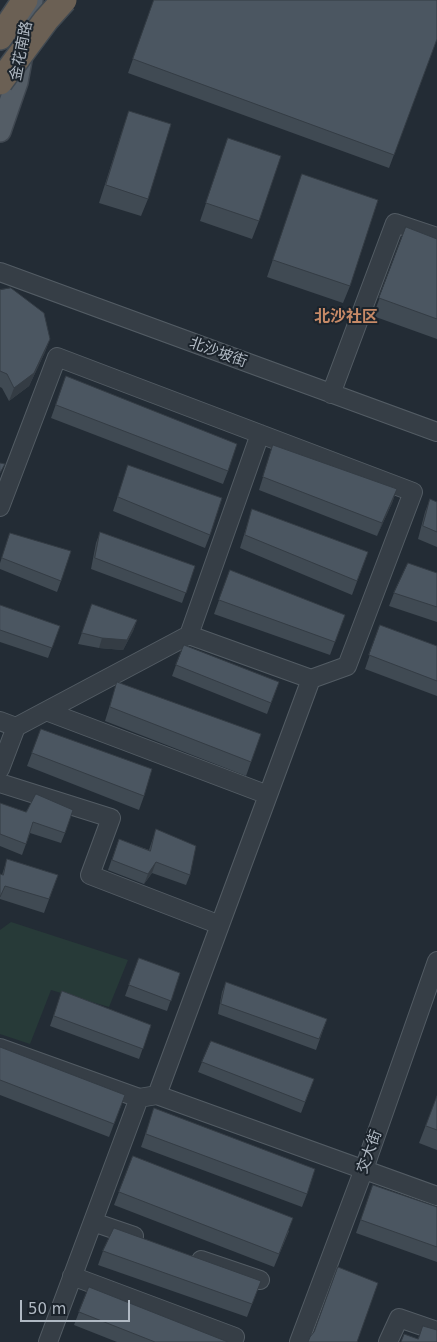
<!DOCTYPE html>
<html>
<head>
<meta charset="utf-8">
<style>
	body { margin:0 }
	#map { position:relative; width:437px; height:1342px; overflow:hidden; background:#232c35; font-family:"DejaVu Sans",sans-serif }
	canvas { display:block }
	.scale { position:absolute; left:20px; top:1300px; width:110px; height:22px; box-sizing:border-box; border:2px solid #b0b9c3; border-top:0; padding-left:6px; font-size:15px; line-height:18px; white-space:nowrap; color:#b0b9c3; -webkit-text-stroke:4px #1b232b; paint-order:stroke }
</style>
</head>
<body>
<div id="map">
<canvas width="437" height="1342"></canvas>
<div class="scale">50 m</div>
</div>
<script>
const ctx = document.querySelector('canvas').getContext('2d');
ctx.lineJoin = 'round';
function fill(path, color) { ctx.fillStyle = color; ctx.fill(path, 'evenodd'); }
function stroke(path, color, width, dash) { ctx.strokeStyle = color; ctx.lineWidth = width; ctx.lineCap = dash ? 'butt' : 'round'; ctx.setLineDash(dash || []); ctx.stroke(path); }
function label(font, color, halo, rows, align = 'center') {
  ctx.font = font + ' "DejaVu Sans","Noto Sans SC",sans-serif'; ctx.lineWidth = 4; ctx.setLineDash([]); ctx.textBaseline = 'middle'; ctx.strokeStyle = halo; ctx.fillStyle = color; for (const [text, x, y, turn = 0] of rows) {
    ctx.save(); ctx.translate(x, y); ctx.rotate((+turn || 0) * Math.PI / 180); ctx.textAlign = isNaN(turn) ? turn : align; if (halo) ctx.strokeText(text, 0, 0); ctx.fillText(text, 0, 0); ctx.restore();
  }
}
fill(new Path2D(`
	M11,922L128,960L109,1007L51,990L30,1044L0,1034V930Z`), '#273a38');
const minor = new Path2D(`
	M0,272L437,432
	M331,394L395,223L437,237
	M0,507L57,357L413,492L347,666L311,679
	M189,635L260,434
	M46,711L268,795
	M0,721L16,727L0,769
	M16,727L189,635L311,679L157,1095
	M0,783L111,818L90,875L220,925
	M0,1048L139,1098L157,1095L437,1196
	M93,1222L134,1236
	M201,1260L260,1280
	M72,1276L235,1337
	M48,1342L139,1098
	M299,1342L364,1169L437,961
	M388,1342L399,1318L437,1331`);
const major = new Path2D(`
	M0,131L17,82L32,0`);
const highway = new Path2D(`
	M0,37L25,0`);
stroke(minor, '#535c64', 20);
stroke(major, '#3f4750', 24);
stroke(highway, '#404951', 28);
stroke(minor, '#363e46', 18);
stroke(major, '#545d66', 21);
stroke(highway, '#6b6054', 25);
const highwayBridge = new Path2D(`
	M0,82L46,20L64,0`);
stroke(highwayBridge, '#404951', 28, []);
stroke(highwayBridge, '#6b6054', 25);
fill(new Path2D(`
	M154,0L437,39L389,168L128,73Z
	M129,111L148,199L141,216L99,203L123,128Z
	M228,138L259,221L252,239L200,221Z
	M302,174L350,286L343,303L267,277Z
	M406,227L437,239V339L373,316Z
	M0,290L50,339L45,352L29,386L9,401L2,388L0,387Z
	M66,376L228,471L223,484L51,418Z
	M273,445L397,489L392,503L377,536L259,490Z
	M128,465L210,535L205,548L113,511Z
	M430,499L437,502V547L418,539L425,512Z
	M252,509L368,552L352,595L240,548Z
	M100,532L195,566L182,603L91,569L96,543Z
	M10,533L61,581L57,592L0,569V563Z
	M230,570L345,615L330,655L214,614Z
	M437,573V622L389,606L394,593Z
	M92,604L137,620L133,631L123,650L99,648L78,644Z
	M0,605L60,626L48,658L0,642Z
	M380,625L437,646V696L365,669Z
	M176,665L279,682L267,714L172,676Z
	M117,682L251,762L246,776L105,721Z
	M41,729L144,796L139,810L27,766Z
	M0,803L65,833L61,843L30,833L22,855L0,846Z
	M156,829L190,875L186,885L152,873L144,884L108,870L119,839L149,850Z
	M7,859L58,875L44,913L0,899V874L2,875Z
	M139,958L180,973L167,1011L125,996Z
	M226,982L327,1019L316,1050L218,1014L222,992Z
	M62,991L151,1025L139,1059L50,1026Z
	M0,1047L125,1095L109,1137L0,1095Z
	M202,1062L314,1079L301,1113L198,1072Z
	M437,1096V1150L419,1143Z
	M154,1108L307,1194L302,1207L141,1147Z
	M133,1156L289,1231L274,1267L114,1205Z
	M373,1185L437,1207V1262L356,1233Z
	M103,1251L261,1281L247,1317L98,1265Z
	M79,1312L228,1342H117L74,1325Z`), '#404a53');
fill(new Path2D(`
	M50,339L45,352L29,386L9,401L14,388Z
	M397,489L392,503L377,536L382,523Z
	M137,620L133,631L123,650L99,648L102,638Z
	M156,862L152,873L144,884L148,874Z`), '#343c44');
const building = new Path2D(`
	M154,0H437V39L394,155L133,59Z
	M129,111L171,124L148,199L106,185Z
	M228,138L281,156L259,221L206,203Z
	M302,174L378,200L350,286L273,260Z
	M406,227L437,239V319L379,298Z
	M11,288L44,313L50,339L34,373L14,388L7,374L0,371V290Z
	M66,376L237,444L228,471L56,405Z
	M273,445L397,489L382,523L263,477Z
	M0,463L5,464L0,473Z
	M128,465L222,498L210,535L118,497Z
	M430,499L437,502V532L423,526Z
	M252,509L368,552L357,581L245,535Z
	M100,532L195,566L186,593L95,558Z
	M10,533L71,551L61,581L2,558Z
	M408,563L437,573V607L394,593Z
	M230,570L345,615L335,642L219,600Z
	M92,604L137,620L127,640L102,638L82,633Z
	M0,605L60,626L52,648L0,630Z
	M380,625L437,646V681L369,655Z
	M184,645L279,682L271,703L176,665Z
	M117,682L261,734L251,762L110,707Z
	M41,729L152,769L144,796L32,753Z
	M36,794L73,810L65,833L33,822L26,844L0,834V803L26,812Z
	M156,829L196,846L190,875L156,862L148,874L112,860L119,839L150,851Z
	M7,859L58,875L49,899L5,886L0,897V874L3,875Z
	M139,958L180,973L171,1001L129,985Z
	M226,982L327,1019L319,1039L221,1004Z
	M62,991L151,1025L143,1049L54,1016Z
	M211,1041L314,1079L305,1102L202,1062Z
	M0,1047L125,1095L114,1124L0,1080Z
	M437,1096V1130L426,1126Z
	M154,1108L315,1169L307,1194L146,1134Z
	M133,1156L293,1218L279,1254L119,1192Z
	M373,1185L437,1207V1247L361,1220Z
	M114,1228L261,1281L252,1304L103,1251Z
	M338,1267L378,1283L357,1342H308L310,1337L314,1332Z
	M89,1287L228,1342H155L79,1312Z
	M423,1326L437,1330V1342H401L404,1334L418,1339Z`);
fill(building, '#4b5661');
stroke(building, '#343c44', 1);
label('15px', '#b0b9c3', '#1b232b', [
	["金花南路",22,51,-79],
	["北沙坡街",218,353,20],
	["交大街",370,1152,-70]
]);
label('bold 16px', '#c78a67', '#1b232b', [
	["北沙社区",346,318]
]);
</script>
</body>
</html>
